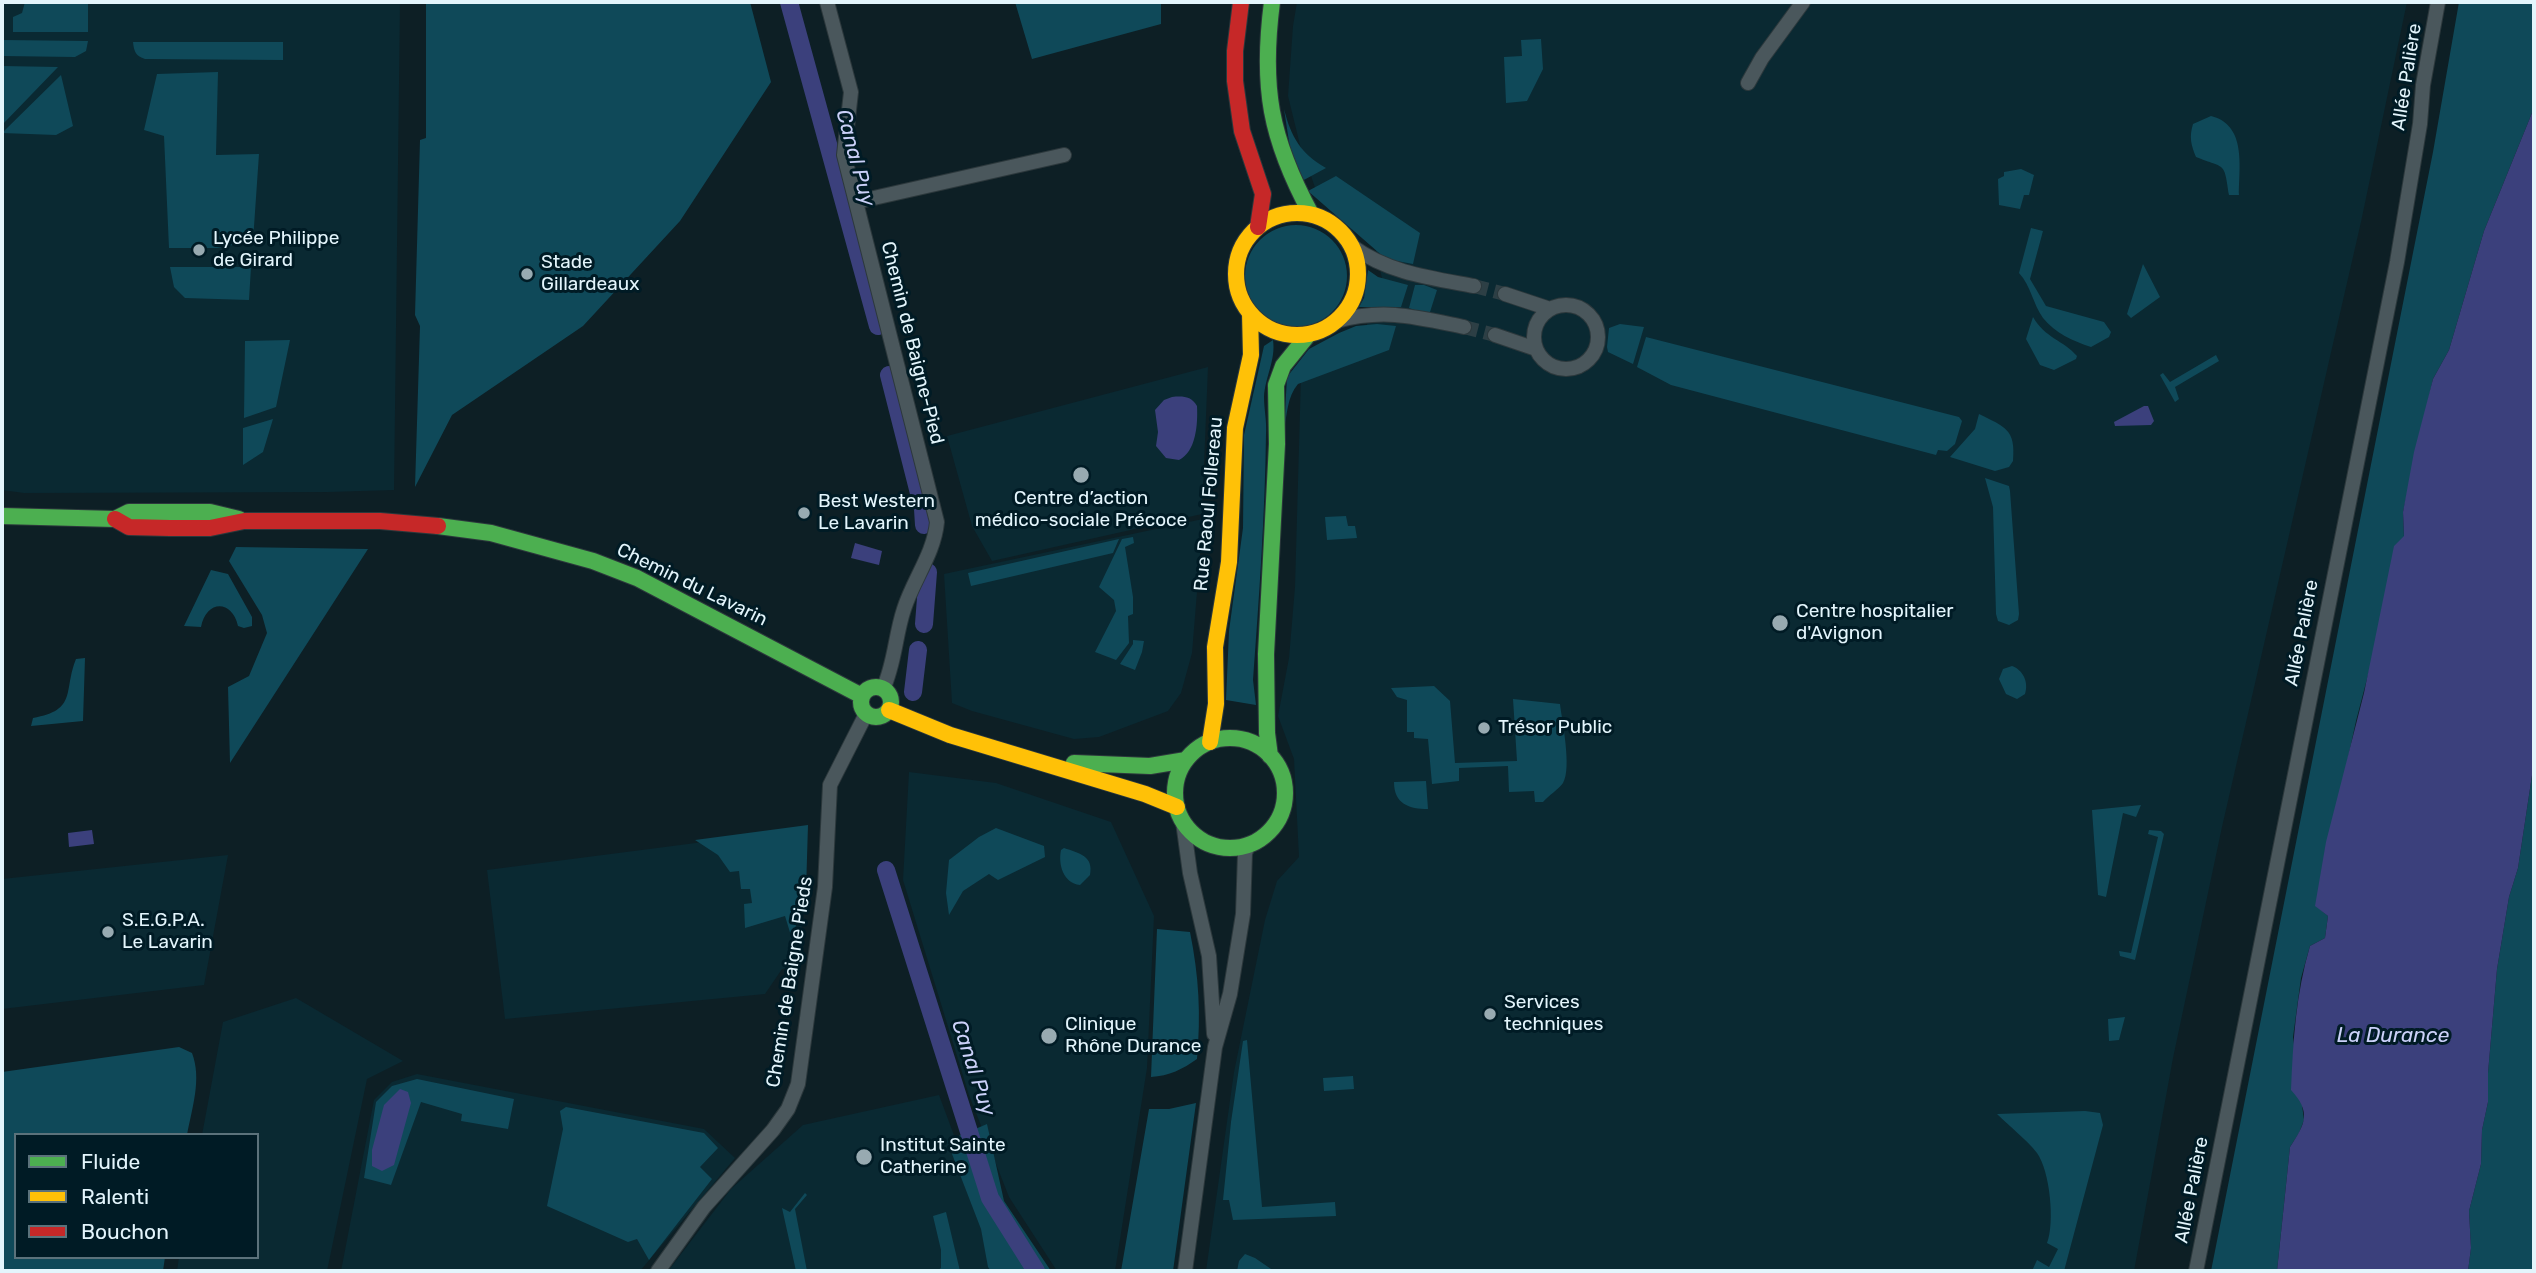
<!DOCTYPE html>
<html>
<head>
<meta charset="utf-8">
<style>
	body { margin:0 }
	#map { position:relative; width:2536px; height:1273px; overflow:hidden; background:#0d1f25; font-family:Rubik,sans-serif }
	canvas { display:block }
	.frame { position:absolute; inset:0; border:4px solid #e3f5fc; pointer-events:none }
	.legend { position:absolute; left:14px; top:1133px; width:245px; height:126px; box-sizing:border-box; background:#001b25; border:2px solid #5b727b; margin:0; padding:9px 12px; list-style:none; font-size:21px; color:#e3f5fc }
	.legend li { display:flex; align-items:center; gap:14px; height:35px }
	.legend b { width:35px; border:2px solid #5b727b }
</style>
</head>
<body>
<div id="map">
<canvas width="2536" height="1273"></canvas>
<div class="frame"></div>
<ul class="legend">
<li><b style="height:9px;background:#4caf50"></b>Fluide</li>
<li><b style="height:9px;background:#ffc107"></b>Ralenti</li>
<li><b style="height:9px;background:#c62828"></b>Bouchon</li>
</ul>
</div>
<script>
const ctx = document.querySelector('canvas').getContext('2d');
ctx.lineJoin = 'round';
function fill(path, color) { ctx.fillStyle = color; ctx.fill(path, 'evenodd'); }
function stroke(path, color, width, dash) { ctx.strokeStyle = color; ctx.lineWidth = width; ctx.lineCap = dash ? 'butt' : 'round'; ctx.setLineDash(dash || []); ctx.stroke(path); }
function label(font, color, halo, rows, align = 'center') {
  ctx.font = font + ' Rubik,sans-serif'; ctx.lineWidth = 6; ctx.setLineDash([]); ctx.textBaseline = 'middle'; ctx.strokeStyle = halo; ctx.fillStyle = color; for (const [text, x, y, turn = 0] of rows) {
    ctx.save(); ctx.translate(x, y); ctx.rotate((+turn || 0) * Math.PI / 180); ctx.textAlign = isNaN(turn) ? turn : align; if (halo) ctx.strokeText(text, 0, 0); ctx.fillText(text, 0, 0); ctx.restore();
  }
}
fill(new Path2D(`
	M2,2H400L394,490L328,492L24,493L2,490Z
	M1297,2H2407L2361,222L2222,827L2173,1058L2134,1271H1206L1234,1072L1265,920L1277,881L1299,857L1294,759L1278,716L1289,658L1295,587L1301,376L1366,327L1383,283L1372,233L1317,193L1300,145L1288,96L1293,26Z
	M1208,367L1202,514L992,561L972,526L947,436Z
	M1203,519L1192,653L1181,693L1168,711L1099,737L1074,739L972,711L952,703L944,574Z
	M909,772L996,783L1111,822L1154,916L1147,1068L1115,1271H1057L1009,1197L969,1095L903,880Z
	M804,829L801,966L782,969L765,994L505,1019L487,870Z
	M228,855L204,985L2,1009V879Z
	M296,998L403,1061L367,1079L327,1271H177L179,1257H257V1135H202L223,1022Z
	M417,1074L704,1129L735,1158L640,1271H341L374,1100L392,1082Z
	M939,1095L996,1248L1012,1271H668L731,1189L803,1125Z`), '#0a2932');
fill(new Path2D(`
	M25,2H88V32H13V17L22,13Z
	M426,2H750L771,82L680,221L583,326L452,415L415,487L420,326L415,315L420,140L426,138Z
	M1015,2H1161V24L1032,59Z
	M2459,2H2534V108L2484,231L2449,350L2433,379L2403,512L2404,537L2356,721L2316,906L2328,916L2325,938L2310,946L2301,978L2293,1037L2304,1120L2299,1133L2290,1147L2277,1271H2211L2433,152Z
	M1541,39L1543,69L1527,101L1506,103L1504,57L1522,56L1521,40Z
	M2,40L88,41L86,51L75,57L2,56Z
	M133,42H283V60L145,59C136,56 134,52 133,42Z
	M2,66L58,67L2,125Z
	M218,72L216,155L259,154L253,241L217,248H169L164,136L144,130L157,74Z
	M61,75L73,126L56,135L2,133Z
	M1284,109C1291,137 1301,154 1326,168L1302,181L1290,148Z
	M2211,116C2247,125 2239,167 2239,195H2229C2224,161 2226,169 2196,157C2191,145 2189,137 2193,124Z
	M2021,169L2034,175L2029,195H2024L2020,209L1999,205L1998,179L2004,176V172Z
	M1336,176L1420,233L1413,264L1386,259L1308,191Z
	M1245 276a51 51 0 1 1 102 0a51 51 0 1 1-102 0Z
	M2031,228L2043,231L2030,279L2046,306L2104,322L2111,332L2109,337L2091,347C2073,341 2055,333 2043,318C2033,304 2031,286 2019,273Z
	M2143,264L2160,297L2131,318L2127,314Z
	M170,267H251L249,300L185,298L174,287Z
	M1368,270L1378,277L1408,285L1401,307H1359L1364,298Z
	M1415,285H1424L1437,290L1430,312L1426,314L1409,308Z
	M2033,317C2045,338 2063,340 2077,356L2076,359L2054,370L2040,365L2026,339Z
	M1377,324L1396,326L1389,350L1298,384C1287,397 1287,415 1284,431L1287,377L1309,349L1339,333L1356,326Z
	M1620,324L1644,327L1633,364L1608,352L1607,347L1609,328Z
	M1646,337L1959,417L1962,421L1955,444L1947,451L1938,450L1936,455L1671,385L1637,367Z
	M290,340L276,407L244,418L245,341Z
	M1273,340C1276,360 1265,377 1264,397C1264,409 1267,422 1266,434C1265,516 1259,598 1253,680L1256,705L1226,700L1229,631L1243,528L1244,435L1264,346Z
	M2216,355L2219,361L2175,387L2179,399L2175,402L2160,375L2163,373L2170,382Z
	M1979,414C2005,427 2016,429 2013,461L2009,467L1995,471L1950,457L1975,429Z
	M273,419L263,452L243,465V428Z
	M1985,478L2009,486L2010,491L2019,614L2018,620L2009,625L1998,621L1996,614L1993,507Z
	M1346,516L1348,526H1355L1357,538L1327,540L1325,517Z
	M1133,537L1134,543L1125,547L1133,597V614L1128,616L1129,643L1116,660L1095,652L1116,611L1114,600L1099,587L1122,539Z
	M1119,539L1113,553L971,586L968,573Z
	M236,547L368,549L230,763L228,687L249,676L267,633L262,615L229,561Z
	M211,570L228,574L252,617V626L244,628L238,626C232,599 206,600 201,627L184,626Z
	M1133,640L1144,641L1142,652L1135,670L1120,664L1133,644Z
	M85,658L83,721L31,726L33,718C78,710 63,691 76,659Z
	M2012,666C2023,670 2029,682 2025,694L2017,699L2006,694L1999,679L2003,669Z
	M1434,686L1450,701L1455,763L1517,761L1513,699L1560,704C1562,721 1572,768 1563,783C1559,789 1549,795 1543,802H1535L1534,791L1509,792L1508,766L1459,768V781L1432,784L1428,739L1414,738V732H1407V700L1397,697L1391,688Z
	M2534,762V1271H2468L2471,1248L2469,1211L2481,1164L2482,1130L2488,1102V1073L2497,969L2509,897L2518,868Z
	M1426,781L1428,809C1409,809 1394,804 1394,782Z
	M2141,805L2136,817L2123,813L2106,897L2098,895L2092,810Z
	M808,825L806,891L792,939L785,916L745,928L744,904L752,903L750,889H741L739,871L730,872L718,855L695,840Z
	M996,828L1044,846L1045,857L998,880L989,874L963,891L949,915L946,893L949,860L979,837Z
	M2149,830L2161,831L2164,834L2135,960L2120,956L2119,951L2131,953L2158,837L2148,834Z
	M1064,848C1079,853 1094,856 1090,875L1080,885C1063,883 1058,864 1061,850Z
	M1157,929L1190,932C1199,977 1201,1014 1197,1059C1183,1069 1169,1076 1151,1077Z
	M2125,1017L2119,1040L2109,1041L2108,1019Z
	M1247,1040L1262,1207L1335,1202L1336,1216L1233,1220L1229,1200H1223L1231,1122L1243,1041Z
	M179,1047L192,1053C202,1079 192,1108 187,1135H16V1257H165L163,1271H2V1072Z
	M1353,1076L1354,1089L1324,1091L1323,1078Z
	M417,1079L514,1099L508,1129L461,1121L462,1114L421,1102L391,1185L364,1178L376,1102L392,1086Z
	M1196,1103L1173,1271H1121L1149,1109H1169Z
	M566,1107L704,1133L718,1148L700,1167L712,1179L649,1260L637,1239L628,1242L547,1206L563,1129L560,1111Z
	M2085,1111L2100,1113L2103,1125L2064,1271H2032L2037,1260L2049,1267L2058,1249L2047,1243C2055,1223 2050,1171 2037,1153C2026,1139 2010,1127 1997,1114Z
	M987,1124L1004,1201L1051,1271H991L988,1267L981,1229L947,1141Z
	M805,1193L807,1195L795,1209L807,1271H796L782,1208L790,1212Z
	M946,1212L960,1271H937L941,1268V1250L933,1216Z
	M1245,1254L1255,1258L1274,1271H1237L1239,1261Z`), '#0f4959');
fill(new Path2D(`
	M2534,108V762L2518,868L2509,897L2497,969L2488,1073V1102L2482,1130L2481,1164L2469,1211L2471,1248L2468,1271H2277L2290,1147C2306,1123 2311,1112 2291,1090C2293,1041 2296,993 2310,946L2325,938L2328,916L2315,906L2326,842L2364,693L2394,546L2404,536L2403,512L2414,452L2433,379L2449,350L2484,231Z
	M1172,397C1183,396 1191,396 1197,406C1198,424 1196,452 1179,460L1166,458L1156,446L1158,432L1155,410L1164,400Z
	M2144,406H2148L2154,421L2151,425L2115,426L2114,422Z
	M855,543L882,551L879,565L851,558Z
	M92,830L94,844L69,847L68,833Z
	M400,1089L408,1092L411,1103L394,1165L382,1171L372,1166V1150L384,1105Z`), '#3b407c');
stroke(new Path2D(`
	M789,2L878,326
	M889,375L923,509L924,525
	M924,624L928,572
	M913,692L918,650
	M886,870L990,1198L1036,1271`), '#3b407c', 18);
stroke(new Path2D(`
	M1474,286L1505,294
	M1464,327L1495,335`), '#2d3f45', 14, [14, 7]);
const street = new Path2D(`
	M827,2L851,92L844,155L937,522C934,554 913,580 904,609C895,636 895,663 883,689
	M1748,83L1762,58L1803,2
	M856,202L1064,155
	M1353,247C1389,273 1431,278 1474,286
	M1505,294L1550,309
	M1534 337a32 32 0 1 1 64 0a32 32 0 1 1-64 0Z
	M1336,321C1385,308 1416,317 1464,327
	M1495,335L1536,349
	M1183,822L1190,873L1209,956L1214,1034
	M658,1271L704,1207L773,1130L788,1109L798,1084L825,887L830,785L866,714
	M1185,1271L1215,1047L1230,994L1243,914L1245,853L1248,846
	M2196,1271L2397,262L2420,124L2423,85L2438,2`);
const fast = new Path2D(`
	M1272,2C1261,87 1270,138 1311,214
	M2,516L115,519L129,512H210L239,519
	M438,526L491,533L593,561L637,578L862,696
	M861 702a15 15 0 1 1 30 0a15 15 0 1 1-30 0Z
	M1175 793a55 55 0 1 1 110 0a55 55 0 1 1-110 0Z
	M1270,756L1267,733L1266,654L1277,444L1276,385L1283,366L1308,335
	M1074,763L1150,766L1186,760`);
const slow = new Path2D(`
	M1236 274a61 61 0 1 1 122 0a61 61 0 1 1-122 0Z
	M889,710L950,735L1145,794L1177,807
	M1210,742L1216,704L1215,647L1229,562L1235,428L1251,355L1250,313`);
const jam = new Path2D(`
	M1241,2L1235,51V81L1242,131L1263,194L1258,227
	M115,519L129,527L170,528H210L244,521H380L438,526`);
stroke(street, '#2c383c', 16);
stroke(fast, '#2c383c', 18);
stroke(slow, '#2c383c', 18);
stroke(jam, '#2c383c', 18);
stroke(street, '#4a575c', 14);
stroke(fast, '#4caf50', 16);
stroke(slow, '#ffc107', 16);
stroke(jam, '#c62828', 16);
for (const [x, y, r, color] of [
	[199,250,7,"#98aab1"],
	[527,274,7,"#98aab1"],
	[1081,475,9,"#98aab1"],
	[804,513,7,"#98aab1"],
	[1780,623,9,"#98aab1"],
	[1484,728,7,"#98aab1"],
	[108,932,7,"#98aab1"],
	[1490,1014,7,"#98aab1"],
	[1049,1036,9,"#98aab1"],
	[864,1157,9,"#98aab1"]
]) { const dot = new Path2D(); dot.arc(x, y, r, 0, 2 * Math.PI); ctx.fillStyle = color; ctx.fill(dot); stroke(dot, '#001b25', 2.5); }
label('19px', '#e3f5fc', '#001b25', [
	["Allée Palière",2407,77,-81],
	["Chemin de Baigne-Pied",912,343,76],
	["Rue Raoul Follereau",1209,504,-85],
	["Chemin du Lavarin",692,585,26],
	["Allée Palière",2302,633,-79],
	["Chemin de Baigne Pieds",790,982,-81],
	["Allée Palière",2192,1190,-79]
]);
label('19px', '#e3f5fc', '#001b25', [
	["Lycée Philippe",213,239],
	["de Girard",213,261],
	["Stade",541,263],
	["Gillardeaux",541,285],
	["Centre d’action",1081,499,"center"],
	["médico-sociale Précoce",1081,521,"center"],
	["Best Western",818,502],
	["Le Lavarin",818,524],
	["Centre hospitalier",1796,612],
	["d'Avignon",1796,634],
	["Trésor Public",1498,728],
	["S.E.G.P.A.",122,921],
	["Le Lavarin",122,943],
	["Services",1504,1003],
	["techniques",1504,1025],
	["Clinique",1065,1025],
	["Rhône Durance",1065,1047],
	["Institut Sainte",880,1146],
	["Catherine",880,1168]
], 'left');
label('italic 21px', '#cbd1f9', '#001b25', [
	["Canal Puy",855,158,75],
	["La Durance",2393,1036],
	["Canal Puy",973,1068,72]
]);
</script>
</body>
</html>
